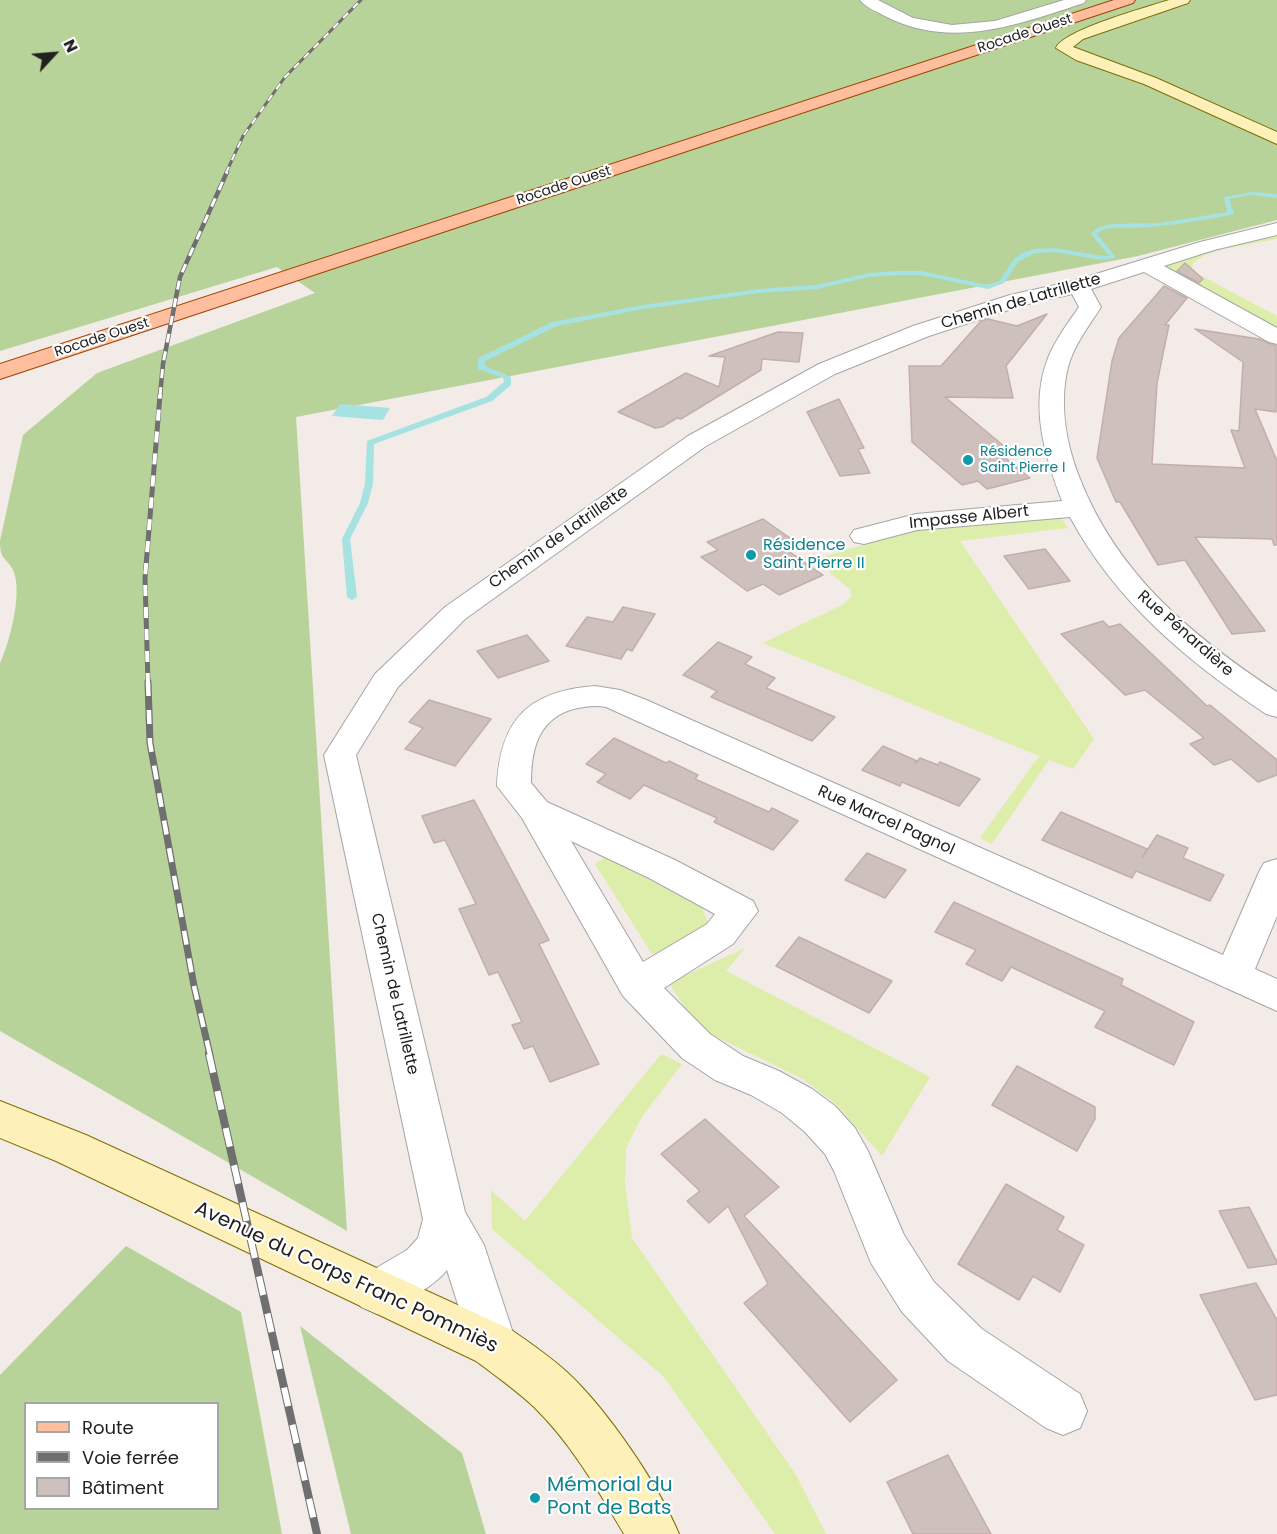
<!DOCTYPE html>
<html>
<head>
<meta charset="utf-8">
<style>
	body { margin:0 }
	#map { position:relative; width:1277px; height:1534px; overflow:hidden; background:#f2ebe7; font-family:Poppins,sans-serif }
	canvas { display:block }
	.legend { position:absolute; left:24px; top:1402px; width:195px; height:108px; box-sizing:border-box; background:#fff; border:2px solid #a6a6a6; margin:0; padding:8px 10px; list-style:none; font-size:18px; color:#212121 }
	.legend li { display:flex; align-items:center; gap:12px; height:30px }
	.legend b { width:30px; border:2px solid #a6a6a6 }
	.north { position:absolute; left:24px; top:24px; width:60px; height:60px; -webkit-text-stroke:4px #fff; paint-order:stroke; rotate:64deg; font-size:16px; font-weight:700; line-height:24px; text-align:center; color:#212121 }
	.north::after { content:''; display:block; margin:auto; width:21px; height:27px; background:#212121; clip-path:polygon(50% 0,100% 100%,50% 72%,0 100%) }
</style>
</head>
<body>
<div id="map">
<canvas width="1277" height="1534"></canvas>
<ul class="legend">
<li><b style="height:8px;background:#ffbe9e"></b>Route</li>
<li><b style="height:8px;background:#6f6f6f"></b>Voie ferrée</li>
<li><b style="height:16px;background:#cec0bc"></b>Bâtiment</li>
</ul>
<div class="north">N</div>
</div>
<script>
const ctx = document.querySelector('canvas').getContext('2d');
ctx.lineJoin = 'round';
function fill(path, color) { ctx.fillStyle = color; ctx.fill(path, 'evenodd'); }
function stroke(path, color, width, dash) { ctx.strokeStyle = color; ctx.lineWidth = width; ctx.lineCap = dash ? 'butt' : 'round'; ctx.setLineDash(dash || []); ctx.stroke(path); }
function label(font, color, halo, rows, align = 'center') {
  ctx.font = font + ' Poppins,sans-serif'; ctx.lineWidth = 4.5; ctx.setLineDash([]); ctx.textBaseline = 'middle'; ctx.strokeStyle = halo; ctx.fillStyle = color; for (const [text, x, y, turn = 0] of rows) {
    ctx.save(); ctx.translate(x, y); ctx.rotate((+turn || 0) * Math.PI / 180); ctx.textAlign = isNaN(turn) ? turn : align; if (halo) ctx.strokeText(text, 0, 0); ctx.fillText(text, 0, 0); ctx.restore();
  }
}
fill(new Path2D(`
	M1277,234V239L1223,249L1205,255L1193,263L1192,269L1196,273L1277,316V330L1166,271L1165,266L1197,252Z
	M1061,518L1068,528L960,541L1094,739L1073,769L1049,760L992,844L980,838L1039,756L763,643L844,604L851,597L850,589L831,574L822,557L922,528Z
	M606,857L702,908L708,923L677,946L652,954L595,864Z
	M745,948L726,971L930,1077L882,1156L836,1104L803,1079L698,1028L669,983Z
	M661,1054L682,1064L641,1118L626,1148L625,1183L632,1238L796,1475L826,1534H775L664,1377L492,1229L491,1190L525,1221Z`), '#dceeaa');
fill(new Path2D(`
	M0,0H1277V220L1138,256L296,417L347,1231L0,1031V663C10,642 23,591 13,570C5,555 0,561 0,541L23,435L97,373L315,293L277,267L0,351Z
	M126,1246L241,1312L282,1534H0V1375ZM26,1404H218V1508H26Z
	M300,1326L462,1453L486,1534H351Z`), '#b8d399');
fill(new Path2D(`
	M340,404L390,408L383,420L332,416Z`), '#a5e2e1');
fill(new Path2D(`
	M1252,192L1277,194V198L1252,195L1229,199L1234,213L1231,215C1197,221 1163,227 1129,228C1118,228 1105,226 1097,234L1115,256V258L1101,260L1055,252L1035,253L1018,262L1004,283L988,289L921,275H896L869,277L817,289L759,293L643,309L557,326L485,361V366L511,377V385L492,401L374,444L373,484L368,503L350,539L357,597L352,600L347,597L342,539L360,503L365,484L367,441L486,397L504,382L503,378L478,369V358L552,322L643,305L759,289L817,285L869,273L896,271H921L988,285L999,281L1014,259L1022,253L1034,249L1055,248L1096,255L1109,256L1091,234L1097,228L1112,224L1160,223L1227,212L1224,197Z`), '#a5e2e1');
const building = new Path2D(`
	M1185,263L1203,279L1199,283L1177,271Z
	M1164,286L1187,298L1165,325H1169L1157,383L1152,464L1245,468L1231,430L1239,431L1243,362L1195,329L1259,339L1276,346V412L1255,409L1277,461V545H1274L1272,539L1195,537L1265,631L1232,634L1185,560L1158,565L1120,502H1116L1097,458L1112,361L1119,338Z
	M1047,314L1006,366L1013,398L945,397L1011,452L1002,455L1030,478L987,489L978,481L962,485L912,442L909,366H941L981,321L988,319L1017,326Z
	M778,332L803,333L799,362L762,359L761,370L681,419L677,418L662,427L655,428L618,412L686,373L719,387L725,357L709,356Z
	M839,399L864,448L858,449L870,473L840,476L807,412Z
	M763,519L800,545L787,550L823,575L779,595L763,584L747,591L701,557L718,550L707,542Z
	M1045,549L1070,581L1029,589L1004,556Z
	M623,607L655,614L632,651L627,649L621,659L566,646L587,617L613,622Z
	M1103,621L1109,627L1120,624L1207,706L1210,705L1277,760V775L1258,782L1231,759L1214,765L1190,744L1204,738L1145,690L1125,695L1061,634Z
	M527,635L549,661L498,678L477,651Z
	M718,642L752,657L745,664L775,678L766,688L835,717L812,741L711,697L717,691L683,675Z
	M429,700L491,719L455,766L405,749L423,728L409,722Z
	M614,738L666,763L669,761L698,775L695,779L769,812L772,808L798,821L773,850L714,822L717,818L644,785L630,799L597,782L606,774L586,764Z
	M883,746L917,761L915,764L920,758L938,765L940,762L980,779L959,806L902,782L900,786L862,770Z
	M474,800L549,940L539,944L599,1064L550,1082L533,1046L524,1049L512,1025L522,1022L498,972L489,975L459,909L476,904L445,840L434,843L422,816Z
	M1061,812L1147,849L1142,858L1157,835L1188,848L1183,858L1224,875L1210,901L1136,871L1132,878L1042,840Z
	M867,853L906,870L885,898L845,880Z
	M954,902L1123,979L1121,985L1194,1022L1174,1065L1095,1027L1105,1011L1011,967L1002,981L966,964L976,950L935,932Z
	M799,937L892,981L869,1013L776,966Z
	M1017,1066L1095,1107V1119L1077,1151L992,1105Z
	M705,1119L779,1187L744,1216L897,1380L850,1422L744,1303L768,1284L728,1206L709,1223L687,1201L700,1191L661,1154Z
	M1006,1184L1064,1217L1057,1230L1084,1245L1060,1292L1033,1276L1019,1300L958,1264Z
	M1249,1207L1277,1262V1264L1248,1268L1219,1211Z
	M1256,1283L1277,1320V1395L1255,1400L1200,1295Z
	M948,1455L991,1534H913L887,1482Z`);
fill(building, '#cec0bc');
stroke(building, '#c4aea8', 1.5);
const street = new Path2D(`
	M860,0H878L913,18L952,25L995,21L1064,0H1086L1084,3C1019,24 953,50 887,17C878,12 866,8 860,0Z
	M1277,223V235L1214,250L1164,266L1277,328V344L1269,342L1144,272L1091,289L1101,307C1089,326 1074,345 1068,367C1059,404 1066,444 1080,479C1118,575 1192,636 1277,692V717L1266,714C1187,661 1116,602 1070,517L917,530L864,544L854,542L850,536L854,530L916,514L1062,501C1045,456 1029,406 1048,358C1055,340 1068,323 1079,307L1072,294L1024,305L929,336L835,374L706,446L465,619L398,687L356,755L465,1212L484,1245L517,1345L510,1361L493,1368L476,1361L447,1270C430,1290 401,1304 377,1314L361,1307L354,1292L361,1277L407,1250L418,1238L423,1219L324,755L375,674L445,607L688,436L819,364L913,326L1010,295L1073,281L1200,242Z
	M595,686L620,690L644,699L1223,955L1259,872L1264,863L1277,859V916L1255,969L1277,979V1011L606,707C597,705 588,706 578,708C539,716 531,748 531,783L547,802L675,860L753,901L758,911L733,944L664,988L710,1034L743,1056L779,1071L812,1089L835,1106L855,1128L868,1151L904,1235L934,1282L982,1329L1080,1394L1087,1411L1080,1428L1063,1435L1046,1428L948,1361L902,1312L871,1263L834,1171L825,1154L805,1132L782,1113L751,1095L715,1080L682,1058L623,996L522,818L497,786C500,719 529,691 595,686ZM571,841L649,878L715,914L707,924L643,962Z`);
const secondary = new Path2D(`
	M1169,0H1190L1188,3L1083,39L1073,47L1156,78L1277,132V144L1144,84L1076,60L1056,48C1063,30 1148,7 1169,0Z
	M0,1101L86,1135L510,1329C530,1343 551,1357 569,1374C608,1411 658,1484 679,1534H624C598,1490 571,1443 534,1407C516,1390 496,1376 476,1361L56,1161L0,1138Z`);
const primary = new Path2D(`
	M1114,0H1135L1133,3L0,379V364Z`);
stroke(street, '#a5a5a5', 2);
stroke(secondary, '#7f6e00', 2);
stroke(primary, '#9d4300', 2);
fill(street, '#fff');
fill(secondary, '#fef0b9');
fill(primary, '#ffbe9e');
const railFar4 = new Path2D(`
	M226,173L243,136L285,77L361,0`);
const railFar3 = new Path2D(`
	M160,396L163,364L180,277L227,172`);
const railFar2 = new Path2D(`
	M148,684L145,578L160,395`);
const railFar1 = new Path2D(`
	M148,682L150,743L194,986L210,1055`);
const rail = new Path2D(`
	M209,1054L317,1534`);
stroke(railFar4, '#6f6f6f', 3);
stroke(railFar3, '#6f6f6f', 4.5);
stroke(railFar2, '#6f6f6f', 5);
stroke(railFar1, '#6f6f6f', 7);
stroke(rail, '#6f6f6f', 8);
stroke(railFar4, '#fff', 2, [7]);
stroke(railFar3, '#fff', 3, [9]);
stroke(railFar2, '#fff', 4, [11]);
stroke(railFar1, '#fff', 4.5, [14]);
stroke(rail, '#fff', 6, [19]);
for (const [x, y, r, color] of [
	[968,460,6,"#0f9aa8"],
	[751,555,6,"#0f9aa8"],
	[535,1498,6,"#0f9aa8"]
]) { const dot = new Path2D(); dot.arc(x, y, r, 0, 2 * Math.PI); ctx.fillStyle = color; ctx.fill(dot); stroke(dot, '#fff', 2); }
label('14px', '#212121', '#fff', [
	["Rocade Ouest",1025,34,-18],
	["Rocade Ouest",564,186,-18],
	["Rocade Ouest",102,338,-18]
]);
label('14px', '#0d838f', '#fff', [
	["Résidence",980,452],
	["Saint Pierre I",980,468]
], 'left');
label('16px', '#212121', '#fff', [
	["Chemin de Latrillette",1021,302,-16],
	["Impasse Albert",969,518,-6],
	["Chemin de Latrillette",559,538,-35],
	["Rue Pénardière",1185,634,41],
	["Rue Marcel Pagnol",886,821,24],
	["Chemin de Latrillette",394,994,77]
]);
label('16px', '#0d838f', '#fff', [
	["Résidence",763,546],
	["Saint Pierre II",763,564]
], 'left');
label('20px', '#212121', '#fff', [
	["Avenue du Corps Franc Pommiès",346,1278,25]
]);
label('20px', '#0d838f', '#fff', [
	["Mémorial du",547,1486],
	["Pont de Bats",547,1509]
], 'left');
</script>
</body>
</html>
